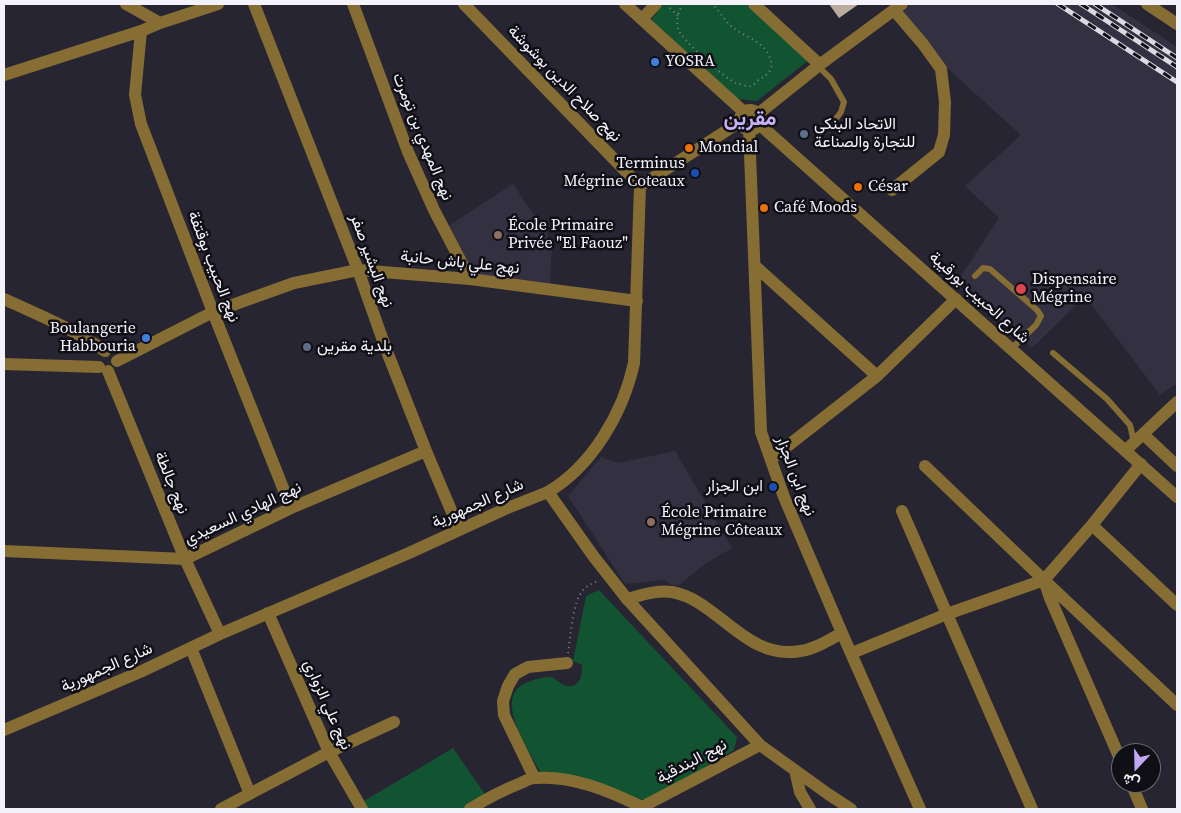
<!DOCTYPE html>
<html>
<head>
<meta charset="utf-8">
<style>
	body { margin:0 }
	#map { position:relative; width:1181px; height:813px; overflow:hidden; background:#272532; font-family:"Source Serif 4",Vazirmatn,serif }
	canvas { display:block }
	.frame { position:absolute; inset:0; border:5px solid #f4f3fc; pointer-events:none }
	.north { position:absolute; left:1111px; top:743px; width:50px; height:50px; box-sizing:border-box; background:#100f15; border:1px solid #6b6a71; border-radius:50%; rotate:201deg; font-size:14px; font-weight:700; line-height:20px; text-align:center; color:#f4f3fc }
	.north::after { content:''; display:block; margin:auto; width:18px; height:22px; background:#c0a8f4; clip-path:polygon(50% 0,100% 100%,50% 72%,0 100%) }
</style>
</head>
<body>
<div id="map">
<canvas width="1181" height="813"></canvas>
<div class="frame"></div>
<div class="north">ش</div>
</div>
<script>
const ctx = document.querySelector('canvas').getContext('2d');
ctx.lineJoin = 'round';
function fill(path, color) { ctx.fillStyle = color; ctx.fill(path, 'evenodd'); }
function stroke(path, color, width, dash) { ctx.strokeStyle = color; ctx.lineWidth = width; ctx.lineCap = dash ? 'butt' : 'round'; ctx.setLineDash(dash || []); ctx.stroke(path); }
function label(font, color, halo, rows, align = 'center') {
  ctx.font = font + ' "Source Serif 4",Vazirmatn,serif'; ctx.lineWidth = 5; ctx.setLineDash([]); ctx.textBaseline = 'middle'; ctx.strokeStyle = halo; ctx.fillStyle = color; for (const [text, x, y, turn = 0] of rows) {
    ctx.save(); ctx.translate(x, y); ctx.rotate((+turn || 0) * Math.PI / 180); ctx.textAlign = isNaN(turn) ? turn : align; if (halo) ctx.strokeText(text, 0, 0); ctx.fillText(text, 0, 0); ctx.restore();
  }
}
fill(new Path2D(`
	M912,4H1112L1177,47V383L1160,395L1085,296L1032,348L957,282L999,218L965,186L1021,135L893,19Z
	M513,184L552,242L550,285L476,275L469,271L445,228Z
	M675,451L732,548L702,566L679,585H672L664,580L625,584L568,496L601,457L618,463Z`), '#333042');
fill(new Path2D(`
	M663,4H747L810,59L757,101L738,99L651,20Z
	M599,590L737,737L734,750L656,796L640,800L541,773C530,752 490,695 528,682C535,679 542,677 551,677C556,678 559,683 564,685C578,691 583,676 582,665L573,661L586,596Z
	M453,748L487,797L467,809H368L364,801Z`), '#125332');
fill(new Path2D(`
	M829,4H859L839,18Z`), '#b9ada0');
stroke(new Path2D(`
	M683,4C678,12 676,20 678,29C681,39 726,80 736,83C740,84 747,87 751,86C752,86 757,82 757,81C769,74 776,69 768,54C761,40 743,36 732,27C724,20 720,11 712,4
	M670,8L678,16
	M568,653C571,636 572,601 584,589C588,585 593,583 598,581`), '#85848f', 2, [1, 4]);
stroke(new Path2D(`
	M818,66L831,79L844,102L841,112L829,128
	M975,276L983,268L990,269L1037,310L1041,316L1036,325L1011,349
	M1053,353L1107,399L1130,425L1134,442`), '#866d34', 6);
stroke(new Path2D(`
	M126,4L160,23
	M254,4L358,270L386,349L426,451L459,529
	M353,4L408,152L434,210L470,279
	M464,4L640,186
	M754,4L819,64
	M1147,4L1177,24
	M642,19L656,4
	M141,31L135,95L141,124L213,312L291,508
	M4,75L141,31L160,23L218,4
	M758,114L818,66L902,4
	M749,129L761,432L784,497L842,633L920,809
	M892,190L939,152L944,135L945,102L941,69L923,44L894,10
	M755,266L877,376
	M4,299C39,315 73,329 105,351
	M117,361L213,312L294,283L358,270L470,279L637,301
	M4,364L99,367
	M108,371L185,559L220,634
	M1143,434L1177,466
	M1126,450L1177,402
	M771,459L877,376L956,299
	M1141,464L1092,525L1177,605
	M925,466L1044,580L1050,598L1121,761
	M902,511L1032,809
	M1092,525L1044,580L1177,705
	M4,551L185,559L291,508L426,451
	M627,599C642,595 656,590 672,592C718,600 746,661 800,651C815,649 829,640 842,633
	M268,613L329,752L362,809
	M191,648L250,794
	M852,653L947,614L1044,580
	M4,730L140,672L220,634L409,553L505,509L548,492
	M534,777L504,715L503,701L508,686L515,674L528,667L567,663
	M1131,783L1142,809
	M642,807L760,745
	M221,809L329,752L394,722
	M470,809C486,799 503,790 521,783C525,781 530,778 535,778C572,775 609,791 642,807`), '#866d34', 12);
stroke(new Path2D(`
	M625,4L744,112
	M740 120a10 10 0 1 1 20 0a10 10 0 1 1-20 0Z
	M740,122L640,186L634,363C623,413 592,466 548,492L594,557L627,599L760,745L828,794L851,809
	M759,124L1177,497
	M795,770L800,792L810,809`), '#866d34', 12);
const rail = new Path2D(`
	M1058,4L1177,82
	M1081,4L1177,67
	M1095,4L1177,58`);
stroke(rail, '#dbdae3', 5);
stroke(rail, '#100f15', 3, [9]);
for (const [x, y, r, color] of [
	[655,62,5,"#3f7fe0"],
	[804,134,5,"#5c6f8a"],
	[689,148,5,"#e8710a"],
	[695,173,5,"#1a4fb4"],
	[858,187,5,"#e8710a"],
	[764,208,5,"#e8710a"],
	[498,235,5,"#8d6e63"],
	[1021,289,6,"#e0444e"],
	[146,338,5,"#3f7fe0"],
	[307,347,5,"#5c6f8a"],
	[773,487,5,"#1a4fb4"],
	[651,522,5,"#8d6e63"]
]) { const dot = new Path2D(); dot.arc(x, y, r, 0, 2 * Math.PI); ctx.fillStyle = color; ctx.fill(dot); stroke(dot, '#100f15', 2); }
label('16px', '#f4f3fc', '#100f15', [
	["YOSRA",665,62],
	["الاتحاد البنكي",814,125],
	["للتجارة والصناعة",814,143],
	["Mondial",699,148],
	["Terminus",685,164,"right"],
	["Mégrine Coteaux",685,182,"right"],
	["César",868,187],
	["Café Moods",774,208],
	["École Primaire",508,226],
	["Privée \"El Faouz\"",508,244],
	["Dispensaire",1032,280],
	["Mégrine",1032,298],
	["Boulangerie",136,329,"right"],
	["Habbouria",136,347,"right"],
	["بلدية مقرين",317,347],
	["ابن الجزار",763,487,"right"],
	["École Primaire",661,513],
	["Mégrine Côteaux",661,531]
], 'left');
label('16px', '#f4f3fc', '#100f15', [
	["نهج صلاح الدين بوشوشة",564,84,46],
	["نهج المهدي بن تومرت",422,137,68],
	["نهج البشير صفر",371,261,70],
	["نهج علي باش حانبة",460,263,6],
	["نهج الحبيب بوقتفة",213,267,69],
	["شارع الحبيب بورقيبة",979,298,42],
	["نهج ابن الجزار",795,476,69],
	["نهج جالطة",171,483,68],
	["شارع الجمهورية",478,504,-24],
	["نهج الهادي السعيدي",243,514,-25],
	["شارع الجمهورية",107,668,-24],
	["نهج علي الزواري",327,705,66],
	["نهج البندقية",692,762,-28]
]);
label('bold 21px', '#c6b1f7', '#100f15', [
	["مقرين",750,120]
]);
</script>
</body>
</html>
